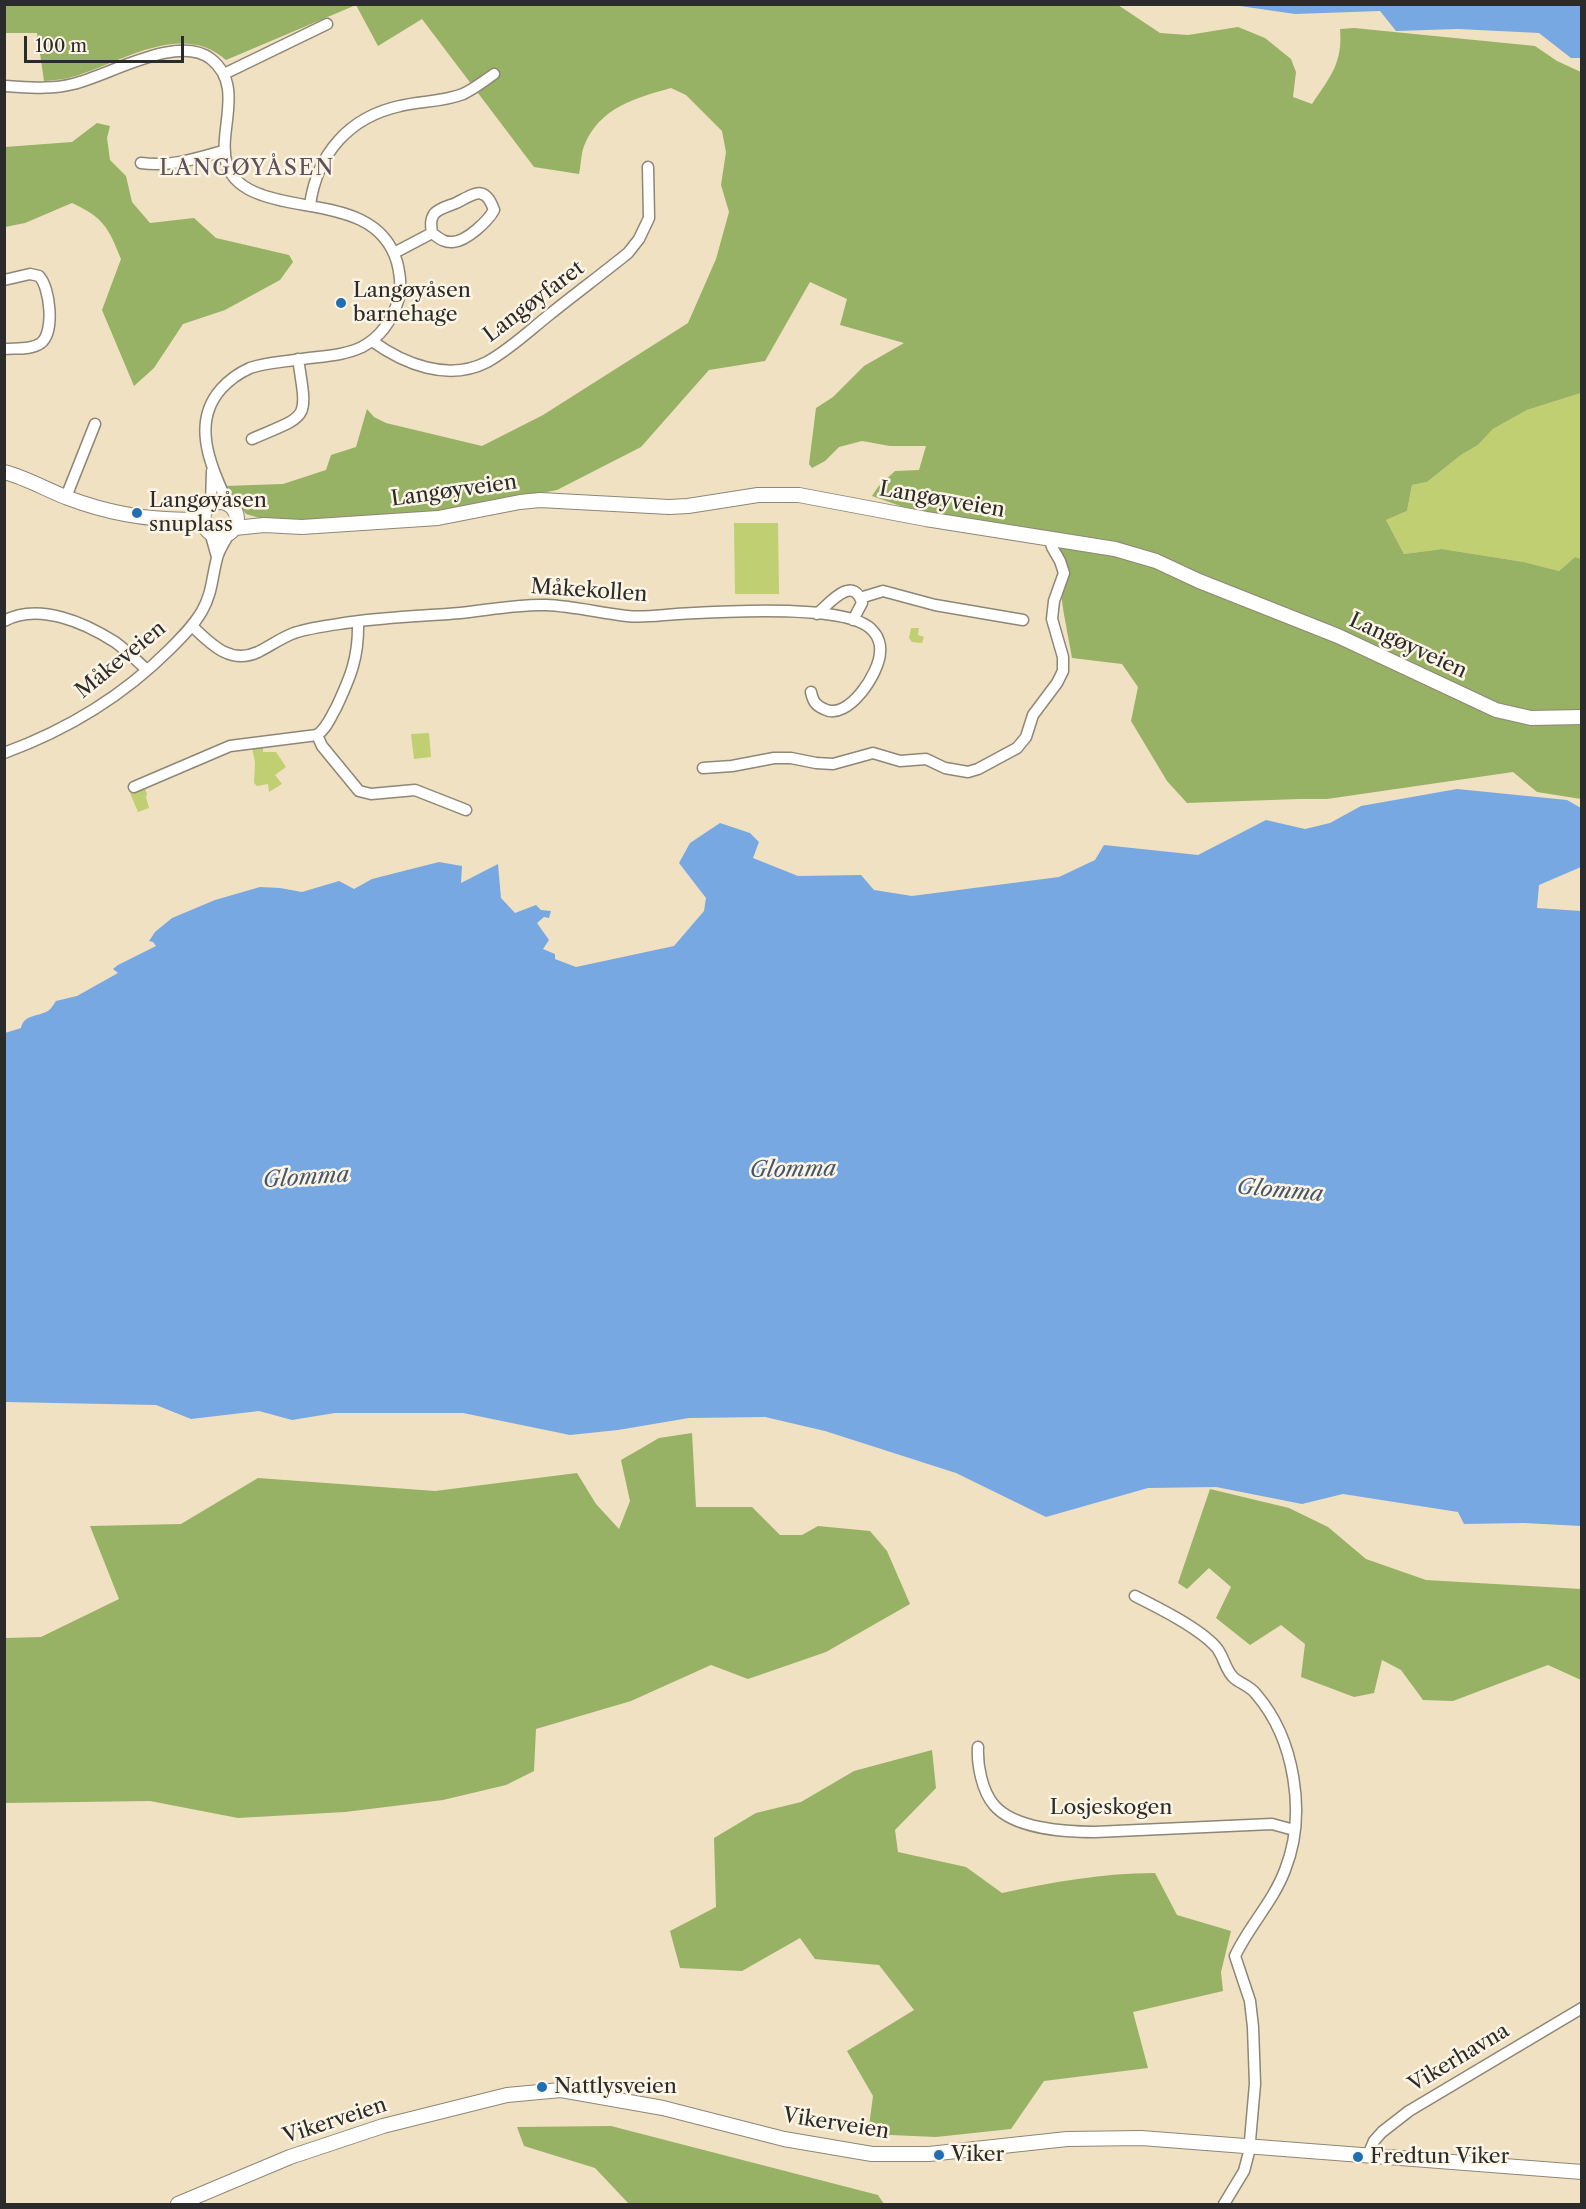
<!DOCTYPE html>
<html>
<head>
<meta charset="utf-8">
<style>
	body { margin:0 }
	#map { position:relative; width:1586px; height:2209px; overflow:hidden; background:#f0e1c2; font-family:"Libre Caslon Text",serif }
	canvas { display:block }
	.frame { position:absolute; inset:0; border:6px solid #2b2b2b; pointer-events:none }
	.scale { position:absolute; left:24px; top:36px; width:160px; height:27px; box-sizing:border-box; border:3px solid #2b2b2b; border-top:0; padding-left:8px; font-size:18px; line-height:21px; white-space:nowrap; color:#2b2b2b; -webkit-text-stroke:4px #fcf5e5; paint-order:stroke }
</style>
</head>
<body>
<div id="map">
<canvas width="1586" height="2209"></canvas>
<div class="frame"></div>
<div class="scale">100 m</div>
</div>
<script>
const ctx = document.querySelector('canvas').getContext('2d');
ctx.lineJoin = 'round';
function fill(path, color) { ctx.fillStyle = color; ctx.fill(path, 'evenodd'); }
function stroke(path, color, width, dash) { ctx.strokeStyle = color; ctx.lineWidth = width; ctx.lineCap = dash ? 'butt' : 'round'; ctx.setLineDash(dash || []); ctx.stroke(path); }
function label(font, color, halo, rows, align = 'center') {
  ctx.font = font + ' "Libre Caslon Text",serif'; ctx.lineWidth = 5; ctx.setLineDash([]); ctx.textBaseline = 'middle'; ctx.strokeStyle = halo; ctx.fillStyle = color; for (const [text, x, y, turn = 0] of rows) {
    ctx.save(); ctx.translate(x, y); ctx.rotate((+turn || 0) * Math.PI / 180); ctx.textAlign = isNaN(turn) ? turn : align; if (halo) ctx.strokeText(text, 0, 0); ctx.fillText(text, 0, 0); ctx.restore();
  }
}
fill(new Path2D(`
	M1581,393V559L1575,557L1559,571L1524,562L1442,549L1404,554L1386,520L1407,511L1412,485L1427,482L1461,455L1478,445L1493,429L1527,410Z
	M734,523H778L779,594H735Z
	M911,628H919L918,635L924,637L922,643L912,642L909,638Z
	M429,733L431,757L414,759L411,734Z
	M252,748H263V752H276L286,767L275,775L282,784L269,792L268,784L257,786L254,783L255,762Z
	M142,789H145L147,794L146,797L149,808L138,812L130,793Z`), '#bfcf72');
fill(new Path2D(`
	M4,5H1118L1160,33L1188,35L1238,27L1265,38L1291,59L1296,72L1293,97L1312,104C1330,77 1343,63 1340,29L1354,28L1535,46L1557,61L1581,72V393L1527,410L1493,429L1478,445L1461,455L1427,482L1412,485L1407,511L1386,520L1404,554L1442,549L1524,562L1559,571L1575,557L1581,559V799L1537,792L1513,772L1327,799H1299L1187,803L1167,781L1131,721L1138,687L1122,664L1072,658L1063,609L1058,564L1041,532L909,509L872,496L878,487L895,471L919,470L926,446H890L862,441L839,447L825,461L812,468L809,464L816,408L833,397L864,366L904,343L840,325L847,299L810,282L765,361L709,370L641,447L557,490L419,518L277,523L246,514L224,486L283,484L326,470L331,455L356,447L367,409L374,417L386,423L482,446L543,415L688,323L716,259L729,212L721,185L726,152L722,131L686,95L671,88C635,98 599,108 584,146C581,154 581,165 579,174L534,167L422,19L378,46L356,5L226,60C182,20 120,63 72,77C63,80 53,80 44,81L37,33H5Z
	M97,123L110,126L107,138L110,160L126,176L132,202L150,223L194,218L216,238L289,255L293,262L280,280L225,310L183,324L154,368L134,386L102,310L121,259C108,227 104,218 72,203L25,223L5,227V147L72,142Z
	M692,1433L696,1507H752L780,1535H802L818,1526L870,1531L887,1551L910,1604L826,1652L748,1679L711,1665L631,1701L536,1729L534,1771L506,1785L443,1800L345,1812L238,1818L150,1801L5,1803V1638L41,1637L119,1599L90,1526L181,1524L258,1478L435,1491L577,1473L596,1504L619,1529L630,1501L621,1460L659,1438Z
	M1210,1489L1289,1508L1328,1527L1366,1559L1426,1580L1581,1589V1680L1548,1665L1453,1701L1423,1700L1401,1670L1382,1660L1374,1693L1354,1697L1301,1677L1305,1644L1281,1625L1250,1645L1216,1618L1231,1587L1209,1568L1187,1589L1178,1583Z
	M932,1750L936,1788L895,1830L898,1852L966,1867L1002,1893C1053,1882 1103,1873 1155,1873L1177,1915L1231,1931L1221,1972L1223,1991L1133,2012L1148,2068L1044,2081L1011,2129L936,2137L868,2134L873,2096L847,2051L914,2010L879,1965L815,1959L800,1938L742,1971L680,1968L670,1931L716,1907L714,1838L756,1813L801,1802L854,1771Z
	M611,2126L878,2195L884,2204H629L595,2168L524,2146L517,2127Z`), '#97b264');
fill(new Path2D(`
	M1233,5H1581V58H1571L1539,33L1458,29L1396,31L1380,11L1295,14Z
	M1457,789L1567,800L1581,808V867L1539,885L1537,908L1581,911V1526L1524,1523L1464,1524L1458,1512L1343,1494L1302,1504L1216,1487L1148,1488L1046,1517L956,1473L825,1431L765,1417L689,1418L618,1430L570,1435L463,1413H335L292,1420L259,1411L191,1419L156,1405L5,1402V1033L21,1028C24,1015 35,1017 46,1012C51,1010 53,1005 56,1001L77,996L118,973L113,969L118,965L156,946L153,942L149,941L155,932L172,918L215,900L260,887L280,888L302,892L339,881L354,889L372,879L439,862L462,866L461,883L498,864L501,898L515,913L536,905L541,910L551,911L549,918L544,917L537,923L549,940L543,949L555,954V959L576,967L674,946L704,911L706,898L679,863L690,843L720,823L750,833L759,842L753,858L798,876L861,875L874,890L912,896L1059,877L1095,860L1104,845L1198,855L1266,820L1305,829L1330,823L1361,806Z`), '#78a8e2');
const minor = new Path2D(`
	M224,74L327,24
	M4,86C27,87 50,90 73,84C108,76 178,33 211,59C259,97 185,169 262,195C308,212 379,202 397,262C400,274 402,285 399,298C393,318 381,337 362,347C341,357 317,356 295,360C280,362 264,363 250,368C239,373 229,380 221,389C190,424 212,468 228,504
	M141,163C171,167 195,159 223,151
	M310,205C317,154 349,117 400,106C420,101 443,102 463,94C474,89 484,81 494,74
	M394,253L432,233C439,238 444,243 453,242C467,241 488,221 494,210C485,184 474,194 456,203C449,206 439,208 434,214C430,220 431,226 432,233
	M4,280L30,274L39,276C50,287 55,332 41,343C31,350 17,348 4,349
	M372,341C404,364 448,382 487,362C509,350 529,331 549,315C575,294 602,274 628,253L639,239L649,218L648,167
	M252,439C309,414 308,422 298,359
	M66,497L95,424
	M211,505L212,471
	M210,532L217,557
	M860,598L883,591L935,605L1023,620
	M817,614C828,605 853,573 862,603L853,620
	M4,621C39,602 85,623 115,642C126,650 137,661 147,670
	M192,626C211,644 230,665 258,652C270,646 281,638 294,633C312,627 333,625 352,622C388,617 424,616 460,613C489,610 517,604 546,605C573,606 600,613 627,616C644,618 661,615 677,614C714,612 850,602 873,631C878,636 881,645 880,652C880,672 848,722 824,709C815,705 813,701 811,692
	M317,735L322,746L359,791L371,794L415,790L466,810
	M4,753C67,730 123,696 170,649C182,637 194,625 202,611C212,594 212,577 217,558C219,550 225,541 229,534
	M703,768L732,766L774,758H791L816,763L833,764L873,753L900,761L926,759L945,768L968,772L978,769L1017,748L1026,737L1033,715L1057,683L1063,671V657L1052,619L1054,601L1064,573L1060,561L1052,547L1050,540
	M134,787L230,746L317,735C327,728 330,718 336,708C351,676 359,657 358,621
	M1135,1596C1159,1608 1199,1628 1216,1647C1224,1656 1225,1670 1234,1678C1241,1684 1250,1686 1256,1694C1295,1739 1307,1815 1285,1870C1273,1902 1249,1926 1235,1956L1250,2001L1253,2027L1255,2084L1249,2152L1244,2171L1224,2204
	M978,1747C977,1765 982,1791 994,1805C1014,1829 1067,1832 1095,1832L1272,1824L1294,1830
	M1368,2155L1374,2141L1382,2132L1409,2111L1582,2008`);
const secondary = new Path2D(`
	M4,472C27,478 47,490 68,498C113,515 156,522 204,519
	M203 519a17 17 0 1 1 34 0a17 17 0 1 1-34 0Z
	M235,528L264,525L302,527L438,518L520,502L540,500L669,507L688,506L758,495H799L926,519L1115,549L1156,561L1199,581L1338,636L1496,710L1531,718L1582,717
	M178,2204L290,2157L383,2126L507,2095L561,2090L663,2108L784,2139L872,2154H929L1067,2139L1141,2138L1582,2172`);
stroke(minor, '#8e8676', 13);
stroke(secondary, '#8e8676', 16);
stroke(minor, '#fff', 10);
stroke(secondary, '#fff', 14);
for (const [x, y, r, color] of [
	[341,303,6,"#1f6fb2"],
	[137,513,6,"#1f6fb2"],
	[542,2087,6,"#1f6fb2"],
	[939,2155,6,"#1f6fb2"],
	[1358,2157,6,"#1f6fb2"]
]) { const dot = new Path2D(); dot.arc(x, y, r, 0, 2 * Math.PI); ctx.fillStyle = color; ctx.fill(dot); stroke(dot, '#fcf5e5', 2); }
label('21px', '#2b2b2b', '#fcf5e5', [
	["Langøyåsen",353,291],
	["barnehage",353,315],
	["Langøyåsen",149,501],
	["snuplass",149,525],
	["Nattlysveien",554,2087],
	["Viker",951,2155],
	["Fredtun Viker",1370,2157]
], 'left');
label('21px', '#2b2b2b', '#fcf5e5', [
	["Langøyfaret",534,302,-37],
	["Langøyveien",454,491,-8],
	["Langøyveien",942,500,10],
	["Måkekollen",589,591,4],
	["Langøyveien",1408,646,25],
	["Måkeveien",121,660,-39],
	["Losjeskogen",1111,1808],
	["Vikerhavna",1459,2058,-31],
	["Vikerveien",335,2121,-18],
	["Vikerveien",836,2124,9]
]);
ctx.letterSpacing = '1.5px';
label('22px', '#5d515e', '#fcf5e5', [
	["LANGØYÅSEN",247,169]
]);
ctx.letterSpacing = '0px';
label('italic 22px', '#46576b', '#fcf5e5', [
	["Glomma",793,1170,-1],
	["Glomma",306,1178,-4],
	["Glomma",1280,1191,5]
]);
</script>
</body>
</html>
